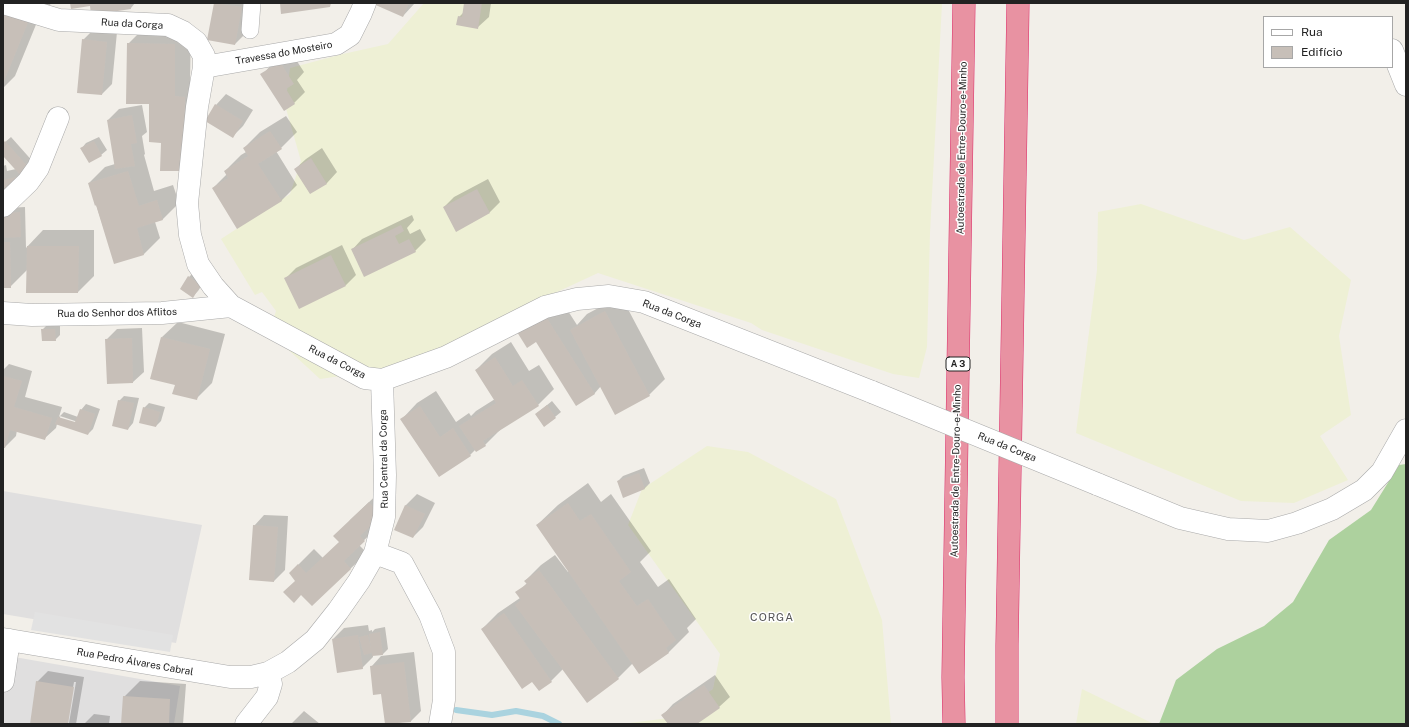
<!DOCTYPE html>
<html>
<head>
<meta charset="utf-8">
<style>
	body { margin:0 }
	#map { position:relative; width:1409px; height:727px; overflow:hidden; background:#f2efe9; font-family:"Public Sans",sans-serif }
	canvas { display:block }
	.frame { position:absolute; inset:0; border:4px solid #222; pointer-events:none }
	.legend { position:absolute; left:1263px; top:16px; width:130px; height:52px; box-sizing:border-box; background:#fff; border:1px solid #a7a7a7; margin:0; padding:5px 7px; list-style:none; font-size:12px; color:#222 }
	.legend li { display:flex; align-items:center; gap:8px; height:20px }
	.legend b { width:20px; border:1px solid #a7a7a7 }
</style>
</head>
<body>
<div id="map">
<canvas width="1409" height="727"></canvas>
<div class="frame"></div>
<ul class="legend">
<li><b style="height:5px;background:#fff"></b>Rua</li>
<li><b style="height:11px;background:#c7bfb8"></b>Edifício</li>
</ul>
</div>
<script>
const ctx = document.querySelector('canvas').getContext('2d');
ctx.lineJoin = 'round';
function fill(path, color) { ctx.fillStyle = color; ctx.fill(path, 'evenodd'); }
function stroke(path, color, width, dash) { ctx.strokeStyle = color; ctx.lineWidth = width; ctx.lineCap = dash ? 'butt' : 'round'; ctx.setLineDash(dash || []); ctx.stroke(path); }
function label(font, color, halo, rows, align = 'center') {
  ctx.font = font + ' "Public Sans",sans-serif'; ctx.lineWidth = 3; ctx.setLineDash([]); ctx.textBaseline = 'middle'; ctx.strokeStyle = halo; ctx.fillStyle = color; for (const [text, x, y, turn = 0] of rows) {
    ctx.save(); ctx.translate(x, y); ctx.rotate((+turn || 0) * Math.PI / 180); ctx.textAlign = isNaN(turn) ? turn : align; if (halo) ctx.strokeText(text, 0, 0); ctx.fillText(text, 0, 0); ctx.restore();
  }
}
fill(new Path2D(`
	M3,491L202,525L176,643L3,614Z
	M3,655L180,686L174,724H3Z`), '#e0dfdf');
fill(new Path2D(`
	M424,3H942L930,233L927,347L919,378L893,374L762,330L751,323L598,273L514,312L402,370L375,371L320,379L269,332L276,311L262,292L255,295L221,239L290,194L301,161L285,105L290,68L343,54L388,44Z
	M1141,204L1244,240L1290,227L1351,280L1339,336L1351,415L1320,436L1348,480L1294,503L1241,501L1076,433L1097,270L1098,212Z
	M707,446L748,452L836,499L882,620L891,724H622L669,718L713,689L720,654L628,525L642,489Z
	M1082,689L1154,724H1076Z`), '#eef0d5');
fill(new Path2D(`
	M1406,464V724H1159L1176,680L1217,649L1264,626L1293,602L1329,540L1371,510L1399,465Z`), '#add19e');
fill(new Path2D(`
	M35,612L173,635L170,652L31,630Z`), '#e2e2e2');
fill(new Path2D(`
	M3,3H51L50,5H44L15,76L3,88Z
	M71,3H135L131,8Z
	M215,3H251L246,33L235,44L208,39Z
	M373,3H415L403,16Z
	M465,3H491L489,17L478,27L459,17L464,12Z
	M144,28H191L190,81H201L200,154L162,142L150,103L128,44Z
	M94,29L117,32L112,84L102,94L83,40Z
	M291,52L304,72L297,80L305,92L294,103L262,75L272,64Z
	M226,94L253,110L243,126L233,136L216,105Z
	M142,105L147,132L142,136L145,154L144,155L154,191L173,185L179,203L163,219L155,222L160,238L144,254L115,263L89,183L105,167L115,164L108,120L119,109Z
	M286,116L297,132L281,148L276,151L297,185L281,201L213,188L227,174L225,171L241,155L246,152L244,148L260,132Z
	M11,137L35,164L3,195V166L6,165L7,171L16,169L3,154V144Z
	M99,137L107,150L101,155L81,149L86,143Z
	M322,148L337,172L327,183L310,193L295,169L306,159Z
	M488,179L500,202L490,212L456,230L444,207L454,197Z
	M25,207L26,248L43,230H94V276L78,292L27,270L10,287H3V211L6,208Z
	M412,215L414,220L407,228L410,234L420,229L426,240L415,251L352,250L362,239Z
	M342,245L356,275L346,285L285,279L296,268Z
	M194,272L206,279L198,291L193,296L181,289L189,277Z
	M621,296L665,379L649,395L601,386L594,394L537,341L519,332L561,300L577,325L587,314Z
	M178,322L225,334L212,383L196,399L176,385L162,337Z
	M48,324H60V335L55,340L42,330Z
	M142,328L144,372L133,382L106,340L117,329Z
	M511,342L529,371L539,365L554,389L538,405L501,429L485,445L476,449L470,455L402,419L417,403L436,391L456,422L469,413L471,416L476,411L495,399L476,370L492,354Z
	M9,364L32,371L25,397L62,407L59,417L64,412L78,417L81,410L86,404L100,409L93,429L88,434L57,424L56,428L45,438L17,430L16,436L5,447H3V370ZM60,416L81,423L80,425L60,419Z
	M124,396L139,398L133,423L128,429L119,401Z
	M552,401L561,412L544,426L536,414Z
	M149,403L165,407L161,421L156,426L144,408Z
	M644,468L650,483L645,488L623,496L618,481L623,476Z
	M588,483L601,502L611,494L651,551L640,562L658,587L669,579L696,619L687,628L689,632L669,652L640,672L633,663L618,678L563,669L551,681L533,680L482,629L498,613L520,598L517,593L527,583L525,581L541,565L555,555L568,572L569,571L537,525L558,505Z
	M385,487L396,499L375,520L380,525L359,545L367,553L312,605L296,580L290,573L314,549L323,558L340,542L350,520Z
	M417,494L435,503L423,527L413,537L395,529L406,505Z
	M264,515L288,516L285,570L274,581L254,526Z
	M368,625L369,631L372,630V632L375,629L385,627L388,649L383,654L373,655V657L362,668L333,639L344,628Z
	M414,652L421,711L411,721L386,724L382,693L371,667L381,656Z
	M48,671L84,677L76,724H31L37,682ZM74,682H76L69,723H67Z
	M715,675L730,697L719,707L695,724H669L663,715L673,704Z
	M140,681L186,684L183,724H122L124,697Z
	M304,711L320,724H291Z
	M94,714L110,716L109,724H84Z`), '#0003');
stroke(new Path2D(`
	M456,710L492,715L516,711L543,716L559,724`), '#aad3df', 6);
fill(new Path2D(`
	M70,3H130L131,9L91,15L90,6L71,9Z
	M214,3L242,7L235,45L207,40Z
	M280,3H331L330,7L281,14Z
	M371,3H409L403,17Z
	M464,3H482L478,29L456,25L458,16L462,17Z
	M3,10L29,20L3,84Z
	M82,39L107,42L102,95L77,93Z
	M127,43L175,44V96L185,97L184,171H160L161,143L149,142V104H126Z
	M280,62L294,84L286,89L295,104L284,111L260,74Z
	M215,104L243,121L233,138L205,121Z
	M132,115L137,143L131,144L135,166L115,169L107,120Z
	M270,131L282,149L258,164L282,201L237,229L212,188L228,178L224,171L248,156L243,148Z
	M5,141L31,170L22,177L3,156V143Z
	M94,141L102,156L89,163L80,148Z
	M311,158L327,184L310,194L294,169Z
	M128,171L139,206L157,200L163,220L137,228L144,255L114,264L96,205L95,206L88,183Z
	M21,176L3,196V180Z
	M477,189L490,213L456,232L443,207Z
	M20,212L21,237L3,238V213Z
	M401,225L404,231L395,236L399,244L409,239L416,252L364,277L351,249Z
	M3,242H10L11,288H3Z
	M27,246H79L78,293H26Z
	M331,255L346,286L299,309L284,278Z
	M188,276L201,285L193,298L180,289Z
	M605,311L650,396L615,415L570,330Z
	M545,315L595,394L576,406L536,342L527,348L517,332Z
	M41,329H55L56,341H42Z
	M161,337L210,349L197,400L172,394L175,385L150,379Z
	M132,338L133,383L107,384L105,339Z
	M495,357L513,386L522,380L539,406L483,441L486,446L476,452L459,426L496,403L475,370Z
	M3,376L22,381L14,407L52,418L45,440L10,430L5,448H3Z
	M118,400L134,403L128,430L112,426Z
	M547,405L556,418L544,427L535,414Z
	M420,406L440,437L453,428L471,456L439,477L400,419Z
	M143,407L160,412L156,427L139,423Z
	M80,409L95,414L88,435L55,424L58,417L75,422Z
	M639,473L645,489L623,498L617,481Z
	M369,502L381,516L360,536L365,541L344,561L351,569L312,606L301,595L294,603L283,592L295,581L289,573L298,564L306,573L339,542L333,536Z
	M568,503L580,521L591,514L631,572L619,581L637,606L648,599L676,640L666,648L669,653L639,674L536,525Z
	M405,505L425,514L413,538L394,530Z
	M253,525L278,527L274,582L249,580Z
	M539,570L619,679L587,703L515,605L521,600L515,592L527,584L524,581Z
	M504,613L552,682L539,691L532,682L522,689L481,629Z
	M380,632L383,655L372,656V653L364,655L359,637L368,635L371,648L369,634Z
	M358,635L363,669L337,673L332,639Z
	M404,662L411,722L385,724L381,694L373,695L370,666Z
	M36,681L74,687L68,724H30Z
	M704,685L720,708L697,724H668L661,715Z
	M123,696L170,699L169,724H121Z`), '#c7bfb8');
const pedestrian = new Path2D(`
	M250,30L252,3`);
const minor = new Path2D(`
	M3,3L59,20L168,25L183,32L196,42L204,56V67L197,107L187,203L190,235L198,264L213,286L231,306L365,378L382,380L446,357L545,307L577,299L609,296L644,302L872,392
	M1392,50L1406,85
	M204,67L336,44L350,35L361,13L365,3
	M3,206L28,182L38,168L58,118
	M3,313L32,315L162,313L231,306
	M1097,484L1180,518L1228,529L1268,531L1297,523L1332,509L1364,490L1382,472L1406,430
	M375,553L402,563L430,615L444,652V700L440,724
	M3,639L230,677H251L268,673
	M3,681L9,640
	M246,724L267,697L271,684L268,673L288,662L315,640L338,611L359,581L375,553L384,517L385,475L382,380`);
const motorway = new Path2D(`
	M954,724L953,677L964,3
	M1007,724V645L1018,3`);
stroke(pedestrian, '#a9a9a9', 18);
stroke(minor, '#a9a9a9', 23);
stroke(motorway, '#dc2a67', 23);
stroke(pedestrian, '#fff', 17);
stroke(minor, '#fff', 22);
stroke(motorway, '#e892a2', 22);
const minorBridge = new Path2D(`
	M872,392L1097,484`);
stroke(minorBridge, '#a9a9a9', 23, []);
stroke(minorBridge, '#fff', 22);
for (const [x, y, w] of [
	[958,364,24]
]) { const box = new Path2D(); box.roundRect(x - w / 2, y - 7, w, 14, 3); ctx.fillStyle = '#fff'; ctx.fill(box); stroke(box, '#222', 1); }
label('bold 9px', '#222', null, [
	["A 3",958,364]
]);
label('10px', '#222', '#fff', [
	["Rua da Corga",132,24,3],
	["Travessa do Mosteiro",284,53,-10],
	["Autoestrada de Entre-Douro-e-Minho",962,148,-89],
	["Rua do Senhor dos Aflitos",117,313,-1],
	["Rua da Corga",672,314,21],
	["Rua da Corga",337,362,27],
	["Rua da Corga",1007,447,22],
	["Rua Central da Corga",384,459,-91],
	["Autoestrada de Entre-Douro-e-Minho",956,471,-89],
	["Rua Pedro Álvares Cabral",135,662,10]
]);
ctx.letterSpacing = '1px';
label('11px', '#555', '#fff', [
	["CORGA",772,618]
]);
ctx.letterSpacing = '0px';
</script>
</body>
</html>
